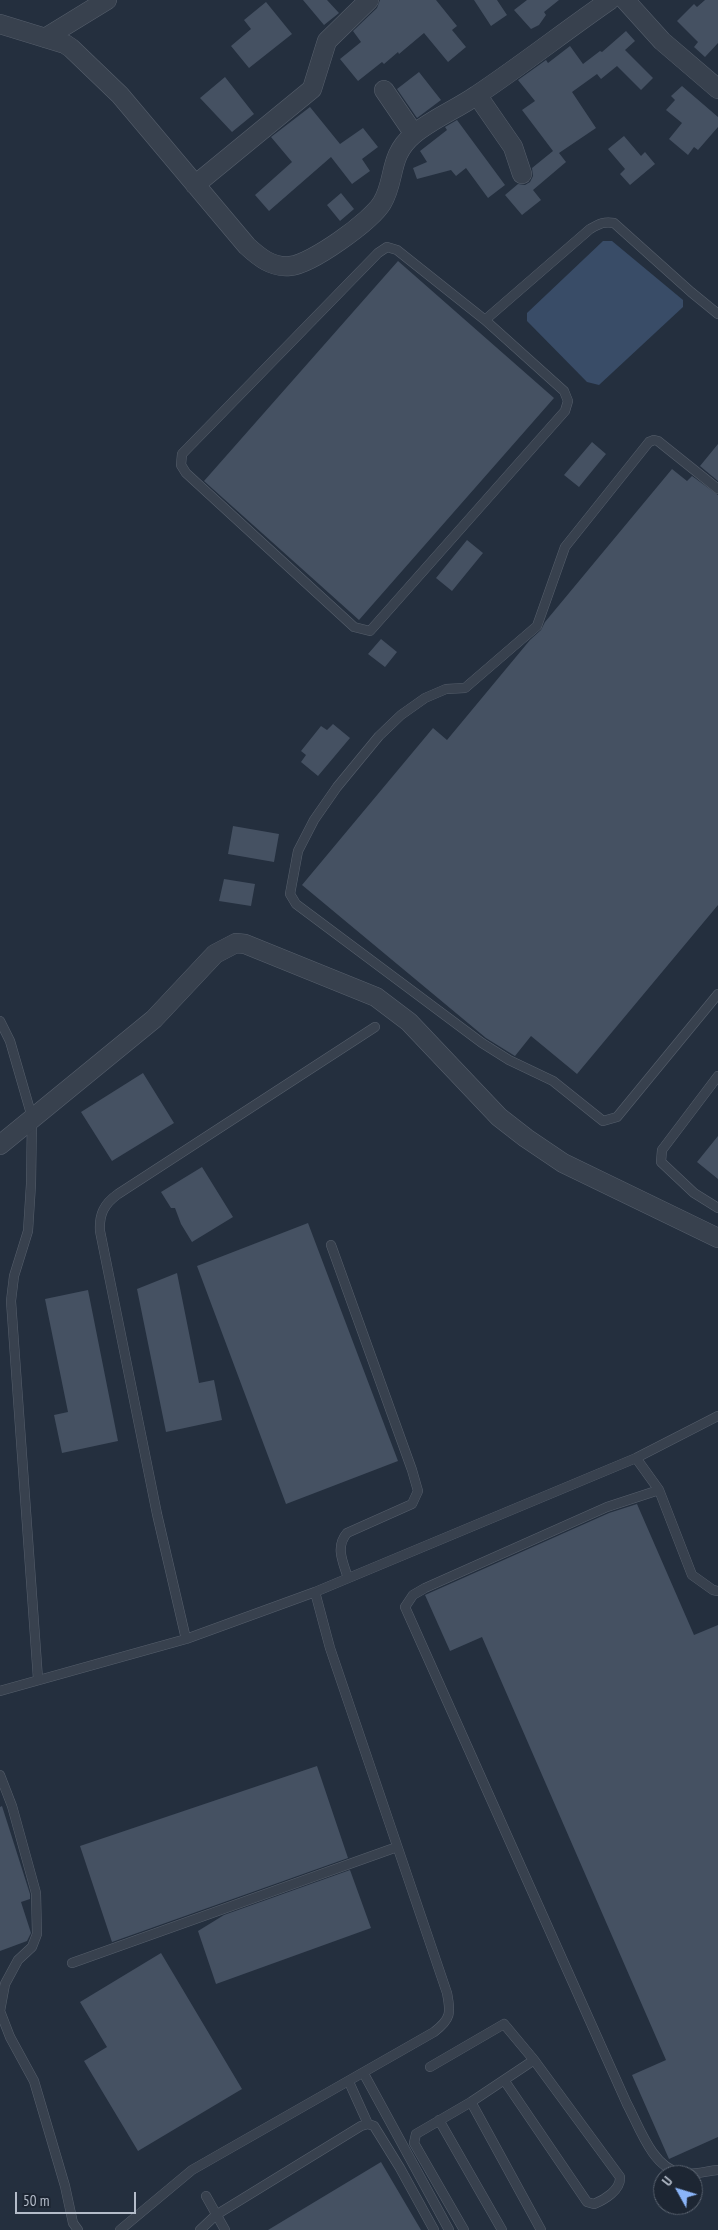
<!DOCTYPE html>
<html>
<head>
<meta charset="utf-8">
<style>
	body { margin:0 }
	#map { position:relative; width:718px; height:2230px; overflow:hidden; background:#242f3e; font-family:"PT Sans Narrow",sans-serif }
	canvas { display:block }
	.north { position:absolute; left:653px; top:2165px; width:50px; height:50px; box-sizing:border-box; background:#1d2633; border:1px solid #59626f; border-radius:50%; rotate:309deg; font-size:14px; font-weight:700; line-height:20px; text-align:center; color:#b4bcc9 }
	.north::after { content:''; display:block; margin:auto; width:18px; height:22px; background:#8ab4f8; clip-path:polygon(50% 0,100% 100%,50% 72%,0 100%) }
	.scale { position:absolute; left:15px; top:2192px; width:121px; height:22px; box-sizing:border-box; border:2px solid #b4bcc9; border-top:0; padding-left:6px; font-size:15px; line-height:18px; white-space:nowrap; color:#b4bcc9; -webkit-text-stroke:4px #1d2633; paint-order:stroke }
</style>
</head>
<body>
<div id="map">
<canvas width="718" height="2230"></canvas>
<div class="north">U</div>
<div class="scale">50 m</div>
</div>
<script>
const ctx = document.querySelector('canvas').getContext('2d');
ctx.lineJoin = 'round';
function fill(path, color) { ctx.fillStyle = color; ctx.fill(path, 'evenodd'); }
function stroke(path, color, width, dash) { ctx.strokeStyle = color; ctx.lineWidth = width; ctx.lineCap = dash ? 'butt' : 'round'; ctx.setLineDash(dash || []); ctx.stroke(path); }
fill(new Path2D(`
	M603,241H612L683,300V307L599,385L587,382L527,321V313Z`), '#394c67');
fill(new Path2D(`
	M303,0H327L339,13L324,25Z
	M380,0H436L457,26L452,30L466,47L448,62L424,33L399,54L398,52L384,64L382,62L358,81L340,59L361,42L353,31L377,8Z
	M474,0H497L507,15L491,26Z
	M527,0H559L544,12L546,15L539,25L531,29L514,10Z
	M705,0H718V43L705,57L694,47L698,42L677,21L694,4L697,7Z
	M266,2L292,34L249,68L231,46L251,29L244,20Z
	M626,31L635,41L625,50L653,78L641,90L617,66L601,79L597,74L572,92L596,128L559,153L566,162L533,190L541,200L522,215L505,195L518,184L525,185L530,182L533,176L532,168L553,151L522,110L535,101L518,80L546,60L548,63L570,46L583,64L600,51L602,52Z
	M419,72L441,100L417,118L397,89Z
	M225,77L254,114L232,132L200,98Z
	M682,86L718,117V127L698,150L694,147L688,155L669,139L682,123L666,110L675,100L671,96Z
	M310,107L340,144L363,128L378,147L362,159L370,171L352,184L331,157L269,211L255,195L292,162L271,137Z
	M457,120L505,185L488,198L466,168L456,176L451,170L417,179L413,168L427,162L420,151L447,130L445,127Z
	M624,136L641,156L645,152L655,164L630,185L620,174L625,169L608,149Z
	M341,193L354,209L340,221L327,205Z
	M398,261L554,398L359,620L204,481Z
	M592,442L606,454L579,487L564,475Z
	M718,444V481L700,466Z
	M672,469L687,481L692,476L718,495V905L577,1074L531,1036L515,1056L486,1038L302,885L433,728L447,740L530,640L541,630L545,622Z
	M467,540L483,553L452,591L436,578Z
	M381,639L397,652L385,667L368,654Z
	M333,724L350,738L318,776L301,762L306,755L301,751L321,726L327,730Z
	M233,826L279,834L274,862L228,854Z
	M224,879L255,884L251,906L219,901Z
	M143,1073L174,1123L112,1161L81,1112Z
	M718,1136V1179L697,1162Z
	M202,1167L233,1217L192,1242L181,1224L175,1208H171L161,1192Z
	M308,1223L398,1461L286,1504L197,1266Z
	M177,1273L199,1383L214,1380L222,1420L166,1432L137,1289Z
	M88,1290L118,1441L62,1453L54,1415L68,1412L45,1299Z
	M637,1504L694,1635L718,1625V2137L669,2159L632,2075L666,2060L482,1637L450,1651L425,1595L609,1513Z
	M317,1766L348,1858L112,1942L80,1846Z
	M2,1806L30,1894V1899L21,1902L31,1933L27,1941L0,1951V1807Z
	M350,1870L371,1928L216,1984L198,1931L224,1915Z
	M161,1953L242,2089L138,2151L84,2061L107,2047L80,2002Z
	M381,2162L421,2230H268Z`), '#455162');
const service = new Path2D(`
	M387,247L397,250L485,320L564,391L568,401L565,411L370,631L354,627L186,473L181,465L182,454L378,253Z
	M485,320L590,229C599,224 604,221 614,223L691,292L718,314
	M718,489L658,441L654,440L649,442L565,547L537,626L465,688L446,689L425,698L401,715L379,736L337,787L314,820L298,851L290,894L296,904L308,913L482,1043L509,1060L553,1081L603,1121L617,1117L718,994
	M0,1021L10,1041L32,1117L31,1184L28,1231L14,1276L11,1301L38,1679
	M718,1076L662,1150L661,1162L694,1193L718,1208
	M331,1245L412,1470L418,1491L412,1504L347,1533C335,1547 343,1562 348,1578
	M636,1458L659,1490L607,1507L425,1588L413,1595L405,1607L627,2104C639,2126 652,2167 680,2173C690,2176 707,2171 718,2170
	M659,1490L692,1575L713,1590L718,1591
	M186,1639L157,1514L100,1231C99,1214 104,1204 118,1194L375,1027
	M0,1691L186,1639L315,1592
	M0,1775L12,1806L36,1893L37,1934L32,1947L18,1960L5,1984L0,2011L10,2037L34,2081L65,2186L73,2223L78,2230
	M72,1963L397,1847
	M430,2067L504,2024L534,2060L620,2177C621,2190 604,2200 594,2204L587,2202L504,2080
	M364,2074L449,2230
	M349,2082L368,2124
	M471,2102L541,2230
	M439,2120L502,2230
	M206,2196L225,2230
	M120,2230L192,2170L434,2032C451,2019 451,2013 447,1993L330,1648L315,1592L636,1458L718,1416
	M200,2230L216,2215L361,2126L368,2124L374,2126L400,2168L434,2230
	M464,2230L414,2143L416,2134L471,2102L534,2060`);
const minor = new Path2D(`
	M625,0L662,41L718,89
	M0,24L65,44L71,48L120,95L247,246C259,257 272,268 290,266C312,264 371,221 382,203C396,180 388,156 413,135C432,119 457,109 477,95C522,65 565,31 610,0
	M45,38L107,0
	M384,90L414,134
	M477,95L513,147L522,174
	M195,185L312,89L327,41L369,0
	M0,1145L154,1019L215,954L236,943L245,944L376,997L409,1022L499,1117L526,1138L563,1163L718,1238`);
stroke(service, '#565f6c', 10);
stroke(minor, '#565f6c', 20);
stroke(service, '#38414e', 9);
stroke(minor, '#38414e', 19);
</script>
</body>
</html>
